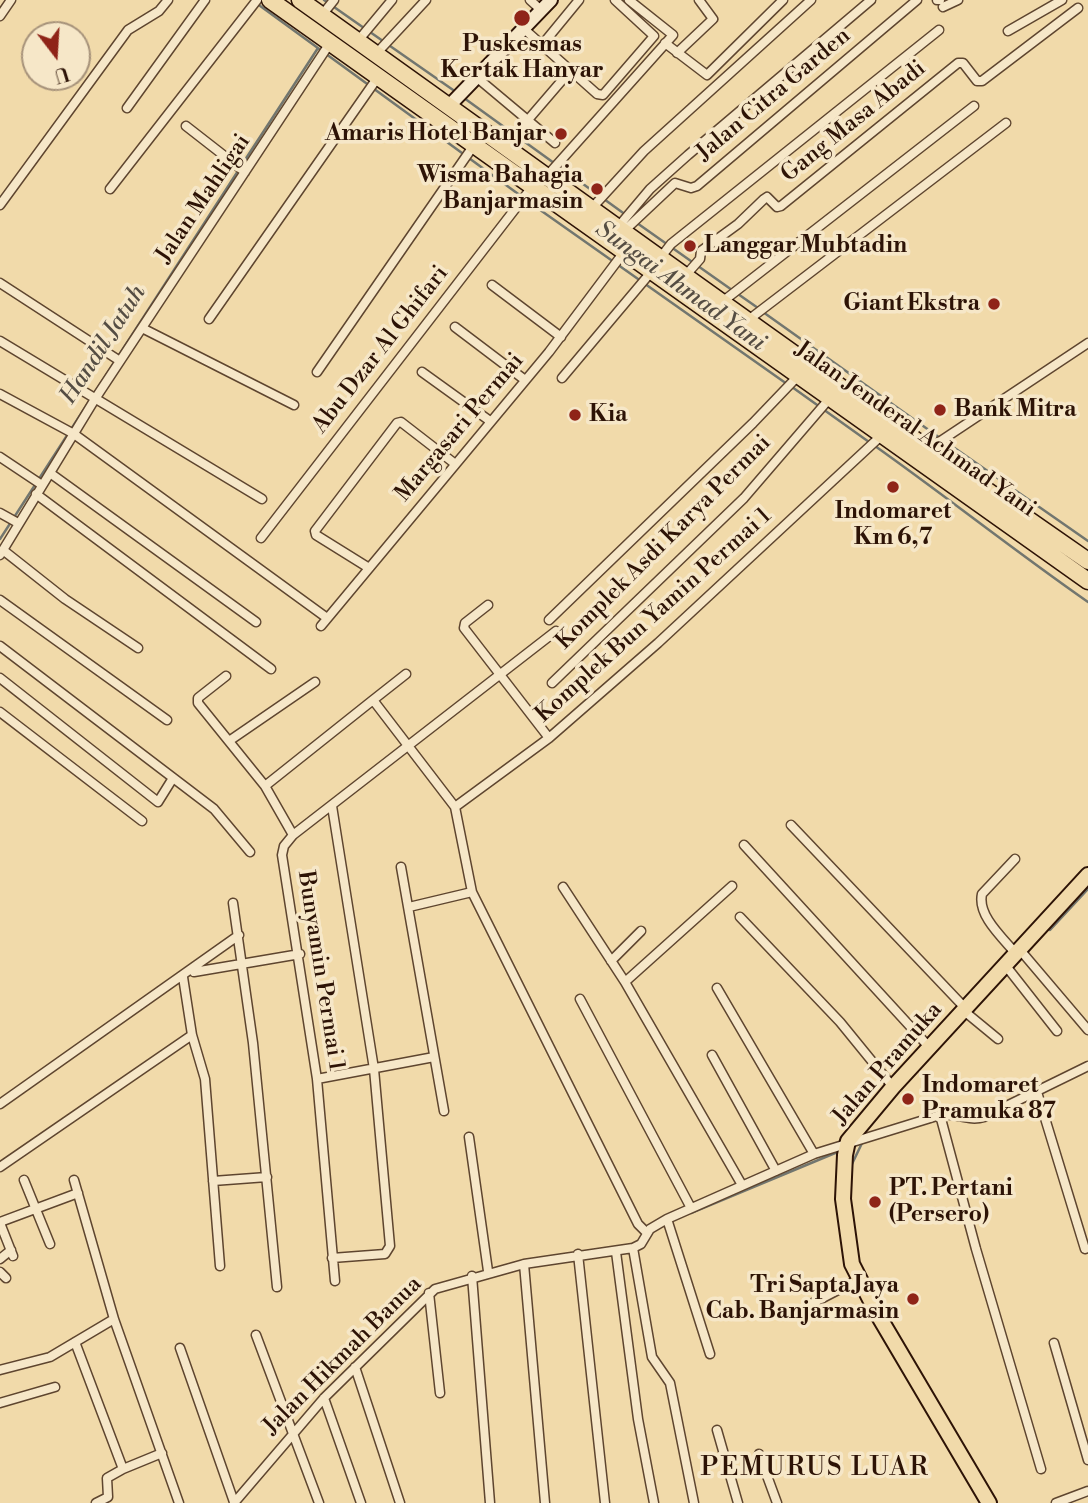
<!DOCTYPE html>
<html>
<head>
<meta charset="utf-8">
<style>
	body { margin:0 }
	#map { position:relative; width:1088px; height:1503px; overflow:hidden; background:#f1daaa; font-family:"Libre Bodoni",serif }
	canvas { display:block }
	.north { position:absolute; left:21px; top:21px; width:70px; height:70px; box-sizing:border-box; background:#f6e7c8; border:2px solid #a6927a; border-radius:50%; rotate:163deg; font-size:19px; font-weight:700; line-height:28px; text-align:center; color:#2d1306 }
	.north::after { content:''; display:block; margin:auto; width:24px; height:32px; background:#8f2418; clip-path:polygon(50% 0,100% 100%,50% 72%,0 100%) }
</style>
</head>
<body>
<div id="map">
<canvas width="1088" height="1503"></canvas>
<div class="north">U</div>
</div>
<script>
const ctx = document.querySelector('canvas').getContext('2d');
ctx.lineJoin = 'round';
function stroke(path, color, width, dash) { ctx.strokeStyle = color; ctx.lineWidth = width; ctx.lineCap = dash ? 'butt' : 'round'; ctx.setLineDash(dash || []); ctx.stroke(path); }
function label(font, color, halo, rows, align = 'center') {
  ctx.font = font + ' "Libre Bodoni",serif'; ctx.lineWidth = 7; ctx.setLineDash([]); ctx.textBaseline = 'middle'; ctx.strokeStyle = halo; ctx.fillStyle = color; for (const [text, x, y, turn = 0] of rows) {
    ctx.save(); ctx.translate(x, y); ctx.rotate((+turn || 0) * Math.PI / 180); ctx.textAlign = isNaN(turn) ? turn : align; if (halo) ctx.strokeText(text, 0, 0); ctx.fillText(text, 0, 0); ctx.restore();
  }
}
stroke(new Path2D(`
	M252,0L521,196
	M324,0L364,28
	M370,32L456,92
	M464,98L626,215
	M243,163L318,48
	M526,200L787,384
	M637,223L732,290
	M738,294L758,308
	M763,312L940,438
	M792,387L869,442
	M946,442L1088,541
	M875,446C947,497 1016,552 1088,602
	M0,539L238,171
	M1050,930L1088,889
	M852,1164L863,1141
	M691,1213L840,1151`), '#72766f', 2.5);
const street = new Path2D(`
	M530,0L541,10
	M579,0L542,45L597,94L603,95L654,36L615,0
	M937,0H940
	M943,7L958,0
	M322,15L334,0
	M0,16L11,0
	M523,28L542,45
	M1008,31L1062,0
	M357,42L392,0
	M665,43L707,75L783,0
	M677,53L713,19L699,0
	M375,55L426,0
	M475,76L555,143
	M127,108L205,0
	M186,126L245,172
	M508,149L527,121L570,71
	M546,177L673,35L629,0
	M110,189L257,0
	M0,205L128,30L159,11L168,0
	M591,209L644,151L811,0
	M618,227L650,189L688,155L871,0
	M624,231L675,183L691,188L697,186L917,0
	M661,257L671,244L939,30
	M686,275L700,259L701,251L738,224L764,199L767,197L777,207L781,206L958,63H963L977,81H982L1078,8
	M0,283L120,361
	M492,285L561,337
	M722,302L974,106
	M209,319L378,77
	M747,321L1006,123
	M455,327L525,380
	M142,328L294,405
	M0,341L262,499
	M317,372L474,145
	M422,372L490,421
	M562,378L652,271
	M0,394L74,434L327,618
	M927,450L1088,343
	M0,457L42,485
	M50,473L256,622
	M36,494L271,669
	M0,513L18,523
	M261,538L532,187
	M3,550L65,599L138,648
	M0,555L95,399L330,43
	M369,568L316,535L315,531L397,423L401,422L454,463
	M0,600L167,720
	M488,605L465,623L464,628L549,738
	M549,620L753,423L799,375
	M321,626L549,352L624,252
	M0,646L214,809L250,852
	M226,676L198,698V703L265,786L293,835
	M0,678L158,802L173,778
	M552,683L744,498L830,398
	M373,700L406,674
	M0,712L142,821
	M229,741L315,682
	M265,786L373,700L455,807
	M791,825L966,1009
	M744,845L930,1048
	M1015,859L982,894C977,916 1004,939 1017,955
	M401,867L444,1111
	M563,887L625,982L742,1185
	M472,892L638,1224L646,1232
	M233,903L253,1043L277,1287
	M409,907L472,892L455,807L549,738L658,643L882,435
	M740,917L840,1022L893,1087
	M1021,951L1088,1030
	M611,961L641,931
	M1006,966L1057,1031
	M194,972L300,954
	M183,977L192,1035L205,1079L220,1266
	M625,982L732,886
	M717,988L814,1154
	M580,999L691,1208
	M964,1011L998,1039
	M712,1055L776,1171
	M317,1079L434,1057
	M1037,1092L1085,1249
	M0,1104L239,935
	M940,1115L976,1249L1041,1469
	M469,1137L488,1271
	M0,1167L192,1035
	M24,1180L50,1244
	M74,1180L114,1319L179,1503
	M213,1181L267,1177
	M667,1219L710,1354
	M0,1222L78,1193
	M0,1223L13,1256
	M633,1248L652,1357L670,1383L694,1503
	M616,1252L638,1419L654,1503
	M578,1254L605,1503
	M332,1258L385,1254L390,1246L374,1069L332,806
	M0,1259L11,1250
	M524,1264L545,1503
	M0,1272L6,1278
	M472,1276L490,1503
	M335,1281L317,1079L282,855L284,846L293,835L556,631
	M429,1293L440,1393
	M811,1304L859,1279
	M256,1335L319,1503
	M75,1342L123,1469L162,1453
	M1054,1343L1088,1460
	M180,1348L234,1502
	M355,1367L400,1503
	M0,1370L50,1357L114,1319
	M324,1398L361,1503
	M0,1403L55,1387
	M717,1430L738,1503
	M759,1454L777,1503
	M96,1503L108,1497L107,1478L123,1469
	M234,1503L324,1398L435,1289L524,1264L633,1248L641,1244L650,1229L667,1219L814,1154L940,1115C956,1112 968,1122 984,1117L1088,1066
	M1056,1503L1088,1491`);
const secondary = new Path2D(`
	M448,107L551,0`);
const primary = new Path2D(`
	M989,1503L878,1315L852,1264L843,1199L845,1155L848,1141L893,1087L1088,875`);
const highway = new Path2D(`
	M270,0L1088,581
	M300,0C563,187 823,378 1088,561`);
stroke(street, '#5e452f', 11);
stroke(secondary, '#2d1306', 16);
stroke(primary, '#2d1306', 18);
stroke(highway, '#2d1306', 19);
stroke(street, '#f6e7c8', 8);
stroke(secondary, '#f6e7c8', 12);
stroke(primary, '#f1daaa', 14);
stroke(highway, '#f1daaa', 16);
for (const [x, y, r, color] of [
	[522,18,9,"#8f2418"],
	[561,134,7,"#8f2418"],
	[597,189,7,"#8f2418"],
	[690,246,7,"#8f2418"],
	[994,304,7,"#8f2418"],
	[940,410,7,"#8f2418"],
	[575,415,7,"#8f2418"],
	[893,487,7,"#8f2418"],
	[908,1099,7,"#8f2418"],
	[875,1202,7,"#8f2418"],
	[913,1299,7,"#8f2418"]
]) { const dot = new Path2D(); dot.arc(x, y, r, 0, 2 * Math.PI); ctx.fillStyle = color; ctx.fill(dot); stroke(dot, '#f6e7c8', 2.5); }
label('bold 23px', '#2d1306', '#f6e7c8', [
	["Puskesmas",522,45,"center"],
	["Kertak Hanyar",522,71,"center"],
	["Amaris Hotel Banjar",547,134,"right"],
	["Wisma Bahagia",583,176,"right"],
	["Banjarmasin",583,202,"right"],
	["Langgar Mubtadin",704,246],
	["Giant Ekstra",980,304,"right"],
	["Bank Mitra",954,410],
	["Kia",589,415],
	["Indomaret",893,512,"center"],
	["Km 6,7",893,538,"center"],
	["Indomaret",922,1086],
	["Pramuka 87",922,1112],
	["PT. Pertani",889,1189],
	["(Persero)",889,1215],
	["Tri Sapta Jaya",899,1286,"right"],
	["Cab. Banjarmasin",899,1312,"right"]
], 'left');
label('23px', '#2d1306', '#f6e7c8', [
	["Jalan Citra Garden",774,95,-40],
	["Gang Masa Abadi",854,122,-39],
	["Jalan Mahligai",204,199,-56],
	["Abu Dzar Al Ghifari",381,350,-52],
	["Margasari Permai",460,428,-50],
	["Jalan Jenderal Achmad Yani",915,430,35],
	["Komplek Asdi Karya Permai",664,543,-45],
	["Komplek Bun Yamin Permai 1",654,616,-42],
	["Bunyamin Permai 1",320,971,81],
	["Jalan Pramuka",888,1064,-49],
	["Jalan Hikmah Banua",343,1356,-45]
]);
label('italic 24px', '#554d43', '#f6e7c8', [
	["Sungai Ahmad Yani",680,287,36],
	["Handil Jatuh",104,345,-57]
]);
ctx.letterSpacing = '2px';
label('26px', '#2d1306', '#f6e7c8', [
	["PEMURUS LUAR",815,1469]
]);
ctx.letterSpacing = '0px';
</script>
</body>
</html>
